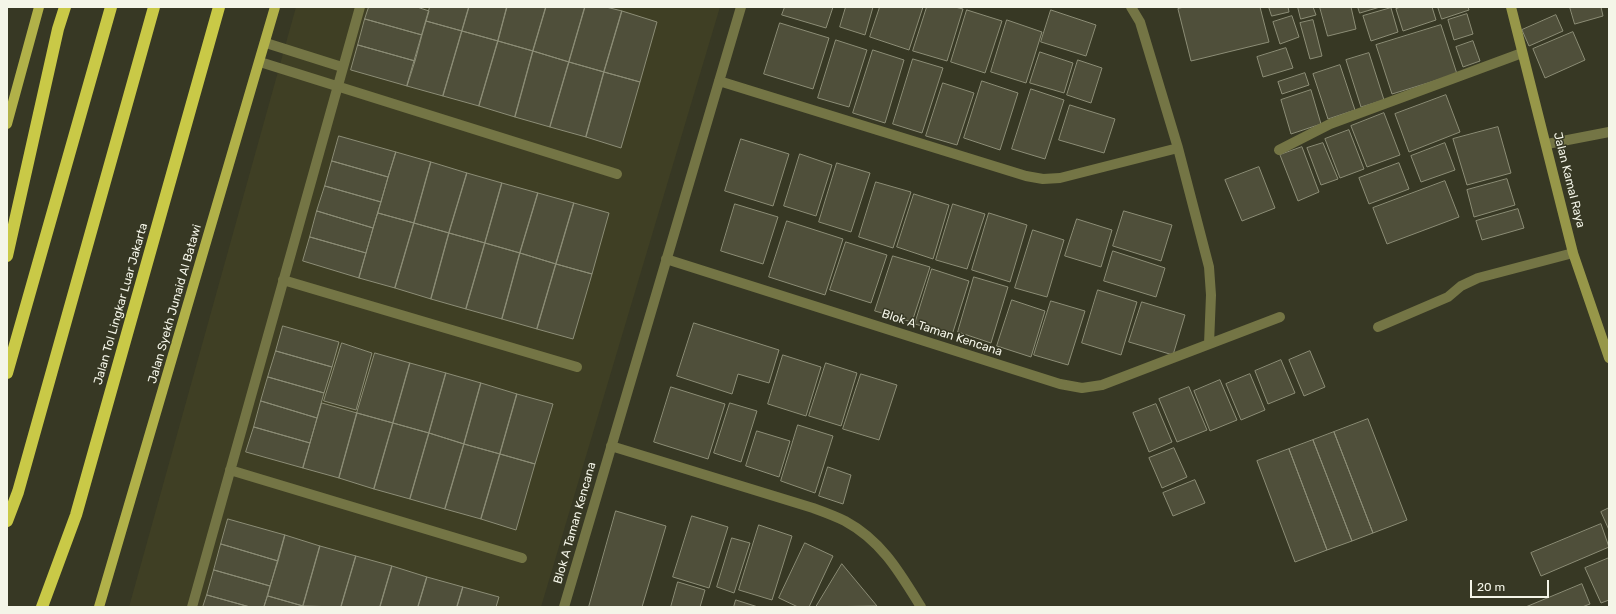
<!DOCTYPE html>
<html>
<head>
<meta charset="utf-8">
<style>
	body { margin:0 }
	#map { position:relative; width:1616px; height:614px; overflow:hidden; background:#373824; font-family:Rubik,sans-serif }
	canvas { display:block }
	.frame { position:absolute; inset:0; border:8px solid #f4f5e8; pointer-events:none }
	.scale { position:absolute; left:1470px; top:580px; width:79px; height:18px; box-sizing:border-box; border:2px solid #f4f5e8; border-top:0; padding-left:5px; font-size:12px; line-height:14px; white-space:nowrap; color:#f4f5e8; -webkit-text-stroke:3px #373824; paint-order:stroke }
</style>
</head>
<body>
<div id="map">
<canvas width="1616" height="614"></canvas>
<div class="frame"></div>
<div class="scale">20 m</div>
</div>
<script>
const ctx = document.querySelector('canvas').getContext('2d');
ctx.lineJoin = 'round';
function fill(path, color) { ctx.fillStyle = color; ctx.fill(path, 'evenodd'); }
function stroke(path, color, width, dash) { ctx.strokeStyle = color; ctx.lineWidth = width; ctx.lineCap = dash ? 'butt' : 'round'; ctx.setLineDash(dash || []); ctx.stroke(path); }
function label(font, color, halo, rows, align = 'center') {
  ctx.font = font + ' Rubik,sans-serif'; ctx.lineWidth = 3; ctx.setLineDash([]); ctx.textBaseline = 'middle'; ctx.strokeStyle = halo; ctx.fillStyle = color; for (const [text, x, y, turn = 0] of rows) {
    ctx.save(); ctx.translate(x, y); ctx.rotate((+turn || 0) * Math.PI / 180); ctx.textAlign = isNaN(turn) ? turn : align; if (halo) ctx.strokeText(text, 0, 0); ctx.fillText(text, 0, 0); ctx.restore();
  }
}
fill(new Path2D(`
	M296,7H720L541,607H129Z`), '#3f3f24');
const building = new Path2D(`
	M369,7H417L429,11L422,35L365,19Z
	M430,7H469L462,31L426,21Z
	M469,7H507L498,41L462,31Z
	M507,7H546L533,51L498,41Z
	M546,7H585L569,62L533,51Z
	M585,7H606L622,11L604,72L569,62Z
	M785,7H833L826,28L782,15Z
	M846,7H873L865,35L840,27Z
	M880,7H923L909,50L870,37Z
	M927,7H955L963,9L947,61L913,51Z
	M1184,7H1260L1269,42L1191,61L1178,9Z
	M1269,7H1288L1289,12L1272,16Z
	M1298,7H1313L1316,15L1301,19Z
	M1320,7H1351L1356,29L1328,36Z
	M1358,7H1380L1360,13Z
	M1401,7H1432L1436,20L1403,31L1396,9Z
	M1438,7H1468L1469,10L1442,19Z
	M1570,7H1601L1603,16L1575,24Z
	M1391,8L1398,32L1371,41L1363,16Z
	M967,10L1002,21L985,73L951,62Z
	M1051,10L1096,25L1086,56L1041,42Z
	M622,11L657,22L640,82L604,72Z
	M1467,14L1473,34L1454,40L1448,20Z
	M1556,15L1563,31L1529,46L1522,30Z
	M1292,16L1299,37L1280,44L1273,22Z
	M365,19L422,35L415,61L358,45Z
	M1007,20L1042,32L1026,83L991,72Z
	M1313,20L1322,56L1310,59L1300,23Z
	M426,21L462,31L443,96L407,86Z
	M780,23L829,38L813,89L764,74Z
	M1441,25L1457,74L1392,94L1376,45Z
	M462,31L498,41L479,106L443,96Z
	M1573,32L1585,60L1545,78L1533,49Z
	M836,40L867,50L849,107L818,98Z
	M498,41L533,51L515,117L479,106Z
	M1473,41L1480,61L1463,67L1456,47Z
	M358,45L415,61L407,86L351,70Z
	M1286,48L1293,68L1263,77L1257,57Z
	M873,50L904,60L885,123L853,113Z
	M533,51L569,62L550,127L515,117Z
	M1040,52L1073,63L1064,93L1030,83Z
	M1369,53L1384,100L1361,107L1346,60Z
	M913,59L943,68L922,133L893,124Z
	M1078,60L1102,68L1091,103L1067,95Z
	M569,62L604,72L586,137L550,127Z
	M1340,65L1355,110L1328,119L1313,74Z
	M604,72L640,82L621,148L586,137Z
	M1305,73L1309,85L1282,94L1278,82Z
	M982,81L1018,93L1000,150L964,138Z
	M943,83L974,93L957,145L926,136Z
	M1031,89L1064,100L1045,159L1012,149Z
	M1311,90L1321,124L1291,134L1281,100Z
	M1446,95L1460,132L1409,152L1395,114Z
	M1070,105L1115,119L1104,153L1059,140Z
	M1384,113L1400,155L1367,167L1351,126Z
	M1498,127L1511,173L1467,185L1453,139Z
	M1349,130L1364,169L1340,178L1325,139Z
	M339,136L396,152L388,177L332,161Z
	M741,139L789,154L773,206L725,191Z
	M1323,143L1338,179L1321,185L1307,148Z
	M1445,143L1455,170L1421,182L1411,156Z
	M1302,147L1319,192L1298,201L1280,155Z
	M396,152L431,162L414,223L378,213Z
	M800,154L832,165L816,216L784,206Z
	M332,161L388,177L381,202L325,186Z
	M431,162L467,173L449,233L414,223Z
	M837,163L870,173L851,232L819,222Z
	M1399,163L1409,189L1369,204L1359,178Z
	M1259,167L1275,208L1242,221L1225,180Z
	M467,173L502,183L485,243L449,233Z
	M1507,179L1515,205L1474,217L1467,190Z
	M1445,181L1459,217L1387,244L1373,208Z
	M876,182L911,192L893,248L859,237Z
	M502,183L538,193L520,253L485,243Z
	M325,186L381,202L373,228L317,211Z
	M538,193L574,203L556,264L520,253Z
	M914,194L949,205L933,259L897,247Z
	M574,203L609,213L592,274L556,264Z
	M735,204L778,217L763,264L721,251Z
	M953,204L985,214L967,269L936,260Z
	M1518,209L1524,228L1482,240L1476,221Z
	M317,211L373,228L366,253L310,237Z
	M1124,211L1172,225L1161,261L1113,246Z
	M378,213L414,223L395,288L359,278Z
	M989,213L1027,225L1010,282L972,270Z
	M1077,219L1112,230L1101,267L1065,256Z
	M787,221L843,239L825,295L769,277Z
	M414,223L449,233L431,299L395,288Z
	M1033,230L1064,240L1047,297L1015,288Z
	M449,233L485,243L466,309L431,299Z
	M310,237L366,253L359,278L303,261Z
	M846,242L887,255L871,303L830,290Z
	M485,243L520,253L502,319L466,309Z
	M1113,251L1165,268L1156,297L1104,281Z
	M520,253L556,264L537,329L502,319Z
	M893,256L930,267L912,322L875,311Z
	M556,264L592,274L573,339L537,329Z
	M932,269L969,281L952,335L915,324Z
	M974,277L1008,287L991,343L958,332Z
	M1098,290L1137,302L1121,355L1082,343Z
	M1012,300L1045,311L1031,357L997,346Z
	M1051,301L1085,311L1068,365L1034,355Z
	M1142,302L1185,315L1173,355L1129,342Z
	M694,323L779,350L769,383L738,374L732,394L677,376Z
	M283,326L339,342L332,367L276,351Z
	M342,343L372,353L356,410L324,401Z
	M276,351L332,367L324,393L268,377Z
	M1310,351L1325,387L1304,396L1289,360Z
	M375,353L410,363L393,423L357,413Z
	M783,355L821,367L806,416L768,404Z
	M1281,360L1295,393L1268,404L1255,371Z
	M410,363L446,373L429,433L393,423Z
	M826,363L857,373L841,426L809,416Z
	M446,373L481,383L464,444L429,433Z
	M861,374L897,385L879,440L843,429Z
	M1250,374L1265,410L1241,420L1226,384Z
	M268,377L324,393L317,418L261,401Z
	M1220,380L1237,420L1210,431L1194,391Z
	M481,383L517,394L500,454L464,444Z
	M671,387L725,404L708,459L654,442Z
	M1189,387L1207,430L1177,442L1159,399Z
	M517,394L553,404L535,464L500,454Z
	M261,401L317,418L310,443L254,427Z
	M322,403L357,413L339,478L303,468Z
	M730,403L757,411L741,462L714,453Z
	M1156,404L1172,442L1149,452L1133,413Z
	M357,413L393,423L374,489L339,478Z
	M1368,419L1407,520L1373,533L1334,432Z
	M393,423L429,433L410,499L374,489Z
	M798,425L833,436L815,493L781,481Z
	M254,427L310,443L303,468L246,452Z
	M757,431L790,441L779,477L746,466Z
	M1334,432L1373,533L1352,541L1313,440Z
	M429,433L464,444L445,509L410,499Z
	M1313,440L1352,541L1327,550L1289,449Z
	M464,444L500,454L481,519L445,509Z
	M1174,448L1187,477L1162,488L1149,458Z
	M1289,449L1327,550L1295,562L1257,461Z
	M500,454L535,464L516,530L481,519Z
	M828,467L851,475L843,504L819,496Z
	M1195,480L1205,503L1173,516L1163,493Z
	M1609,508V530L1601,512Z
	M616,511L666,526L642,607H589Z
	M692,516L728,527L709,588L673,577Z
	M228,519L285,535L278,561L221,544Z
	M1601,524L1609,547L1541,576L1531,553Z
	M759,525L792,536L772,600L739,590Z
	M285,535L320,546L303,606L268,596Z
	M732,538L750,543L734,593L717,587Z
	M805,543L833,556L809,607H798L779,598Z
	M221,544L278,561L270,586L214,570Z
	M320,546L356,556L341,607L303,606Z
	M356,556L392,566L380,607H341Z
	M1609,558V600L1601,603L1585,568Z
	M842,564L877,606L816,607Z
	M392,566L427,577L418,607H380Z
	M214,570L270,586L264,607H250L207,595Z
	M427,577L463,587L457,607H418Z
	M678,582L705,590L700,607H671Z
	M1582,584L1590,604L1582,607H1526Z
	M463,587L499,597L496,607H457Z
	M207,595L250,607H203Z
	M268,596L303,606V607H264Z
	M736,600L758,607H734Z`);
fill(building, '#4f4f3a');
stroke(building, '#8c8d76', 1);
stroke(new Path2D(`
	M266,43L342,67
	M260,62L617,174
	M283,280L577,367
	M1378,327L1448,297L1461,286L1478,278L1573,253
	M230,470L522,558
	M192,607L360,7`), '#747545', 10);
stroke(new Path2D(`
	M1131,7L1140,22L1178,148L1209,267L1211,295L1209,344
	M719,81L1026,176L1043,179L1060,178L1178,148
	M1547,144L1609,132
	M1279,150L1330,124L1522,53
	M666,259L1060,384L1082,388L1102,385L1280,317
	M611,446L813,508C824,512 835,516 845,521C882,541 900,573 921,607
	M564,607L741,7`), '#747545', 10);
stroke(new Path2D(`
	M1511,7L1573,253L1609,358`), '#979749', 10);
stroke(new Path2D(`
	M7,124L39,7
	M99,607L275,7`), '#b1b149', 10);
stroke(new Path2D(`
	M7,256L58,29L65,7
	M7,373L111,7
	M7,521L18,492L154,7
	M42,607L76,515L219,7`), '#c9c947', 12);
label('12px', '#f4f5e8', '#373824', [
	["Jalan Kamal Raya",1569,180,76],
	["Jalan Tol Lingkar Luar Jakarta",121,304,-74],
	["Jalan Syekh Junaid Al Batawi",175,304,-74],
	["Blok A Taman Kencana",942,333,18],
	["Blok A Taman Kencana",575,523,-74]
]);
</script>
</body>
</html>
